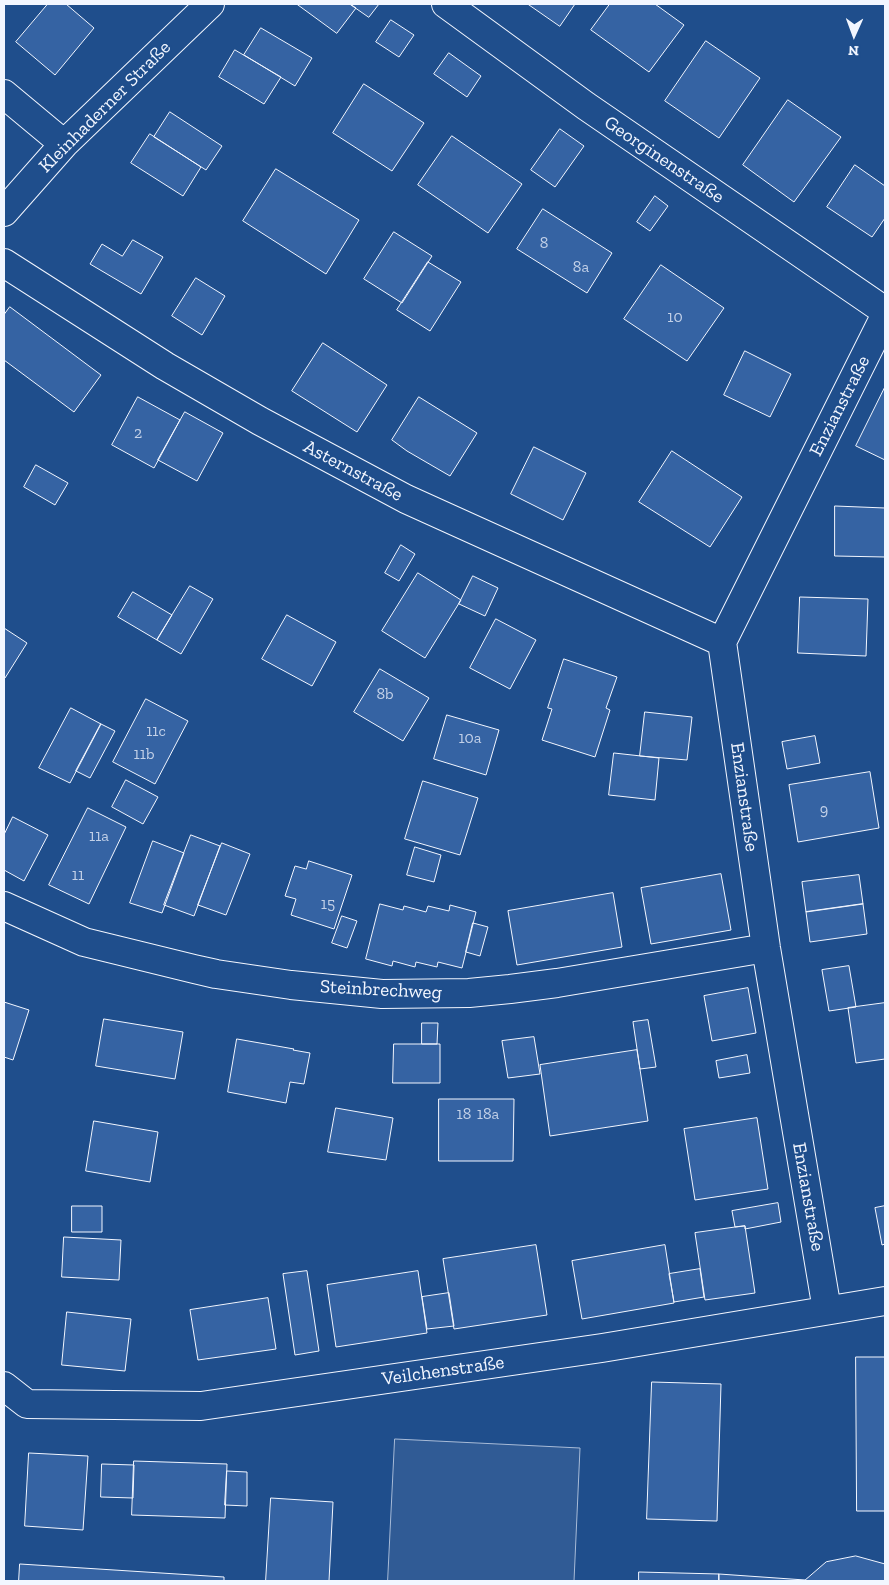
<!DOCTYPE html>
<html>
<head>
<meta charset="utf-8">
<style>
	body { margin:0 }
	#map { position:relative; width:889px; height:1585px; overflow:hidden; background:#1f4e8c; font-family:"Zilla Slab",serif }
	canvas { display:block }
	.frame { position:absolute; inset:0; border:5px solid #f2f6ff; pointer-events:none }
	.north { position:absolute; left:829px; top:10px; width:50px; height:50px; -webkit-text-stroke:4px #1f4e8c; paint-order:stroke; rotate:182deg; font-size:14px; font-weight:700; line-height:20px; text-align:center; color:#f2f6ff }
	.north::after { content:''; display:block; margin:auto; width:18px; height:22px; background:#f2f6ff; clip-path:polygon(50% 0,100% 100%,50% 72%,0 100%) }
</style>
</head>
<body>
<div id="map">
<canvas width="889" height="1585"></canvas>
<div class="frame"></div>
<div class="north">N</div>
</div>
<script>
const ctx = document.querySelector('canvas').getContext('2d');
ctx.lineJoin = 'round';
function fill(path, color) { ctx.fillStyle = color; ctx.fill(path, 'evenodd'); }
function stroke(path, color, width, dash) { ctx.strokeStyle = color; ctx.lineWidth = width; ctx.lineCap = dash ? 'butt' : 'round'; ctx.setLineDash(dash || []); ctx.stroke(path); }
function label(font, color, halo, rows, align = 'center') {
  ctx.font = font + ' "Zilla Slab",serif'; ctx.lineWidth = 4; ctx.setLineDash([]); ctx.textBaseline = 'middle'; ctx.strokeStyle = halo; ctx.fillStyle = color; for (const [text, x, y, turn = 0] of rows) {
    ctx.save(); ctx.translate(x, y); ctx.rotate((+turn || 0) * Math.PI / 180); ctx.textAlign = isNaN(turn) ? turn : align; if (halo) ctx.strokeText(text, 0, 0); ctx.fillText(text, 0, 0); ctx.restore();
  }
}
const green = new Path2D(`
	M395,1439L580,1448L574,1581H388Z`);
fill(green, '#305b95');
stroke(green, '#a8bbd7', 1);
const building = new Path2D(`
	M48,4H66L94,28L55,75L16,42Z
	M297,4H350L356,8L337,33Z
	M350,4H379L369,17Z
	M528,4H575L560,26Z
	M610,4H655L684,25L649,72L591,30Z
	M391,20L414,35L399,57L376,42Z
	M261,28L312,58L295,86L244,55Z
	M706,41L760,78L719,138L665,101Z
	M235,50L281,77L264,104L219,77Z
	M449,53L481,76L467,97L434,74Z
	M364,84L424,123L392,171L333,133Z
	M788,100L841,137L794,202L743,165Z
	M170,112L222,146L206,170L154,137Z
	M560,129L584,146L555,187L531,170Z
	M150,134L201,167L183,196L131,163Z
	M452,136L522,184L488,233L418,185Z
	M855,165L885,186V218L872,237L827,207Z
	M276,169L359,220L326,274L243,221Z
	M655,196L668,206L650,231L637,222Z
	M543,209L612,253L587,293L517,249Z
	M394,232L432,256L402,303L364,279Z
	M133,240L163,257L141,294L90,264L102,244L122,256Z
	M428,262L461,282L430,331L397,310Z
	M661,265L724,308L687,361L624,319Z
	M196,278L225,296L202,335L172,316Z
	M10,307L101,375L74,412L4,360V315Z
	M323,343L387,385L357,432L292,391Z
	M745,351L791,374L770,417L724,395Z
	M885,387V460L856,446Z
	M138,397L180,420L154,468L112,445Z
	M419,397L477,433L450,476L407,451L392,440Z
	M185,412L223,433L197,481L158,460Z
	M534,447L586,473L563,520L511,494Z
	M672,451L742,497L710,547L639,502Z
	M36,465L68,483L55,505L24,487Z
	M835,506L885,508V557L835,556Z
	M401,545L415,554L399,581L385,573Z
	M418,573L461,600L425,658L382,631Z
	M473,576L498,588L485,616L459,604Z
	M190,586L213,599L181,654L157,640Z
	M133,592L172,615L157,640L118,617Z
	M800,597L868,599L866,656L798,653Z
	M287,615L336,642L312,686L262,659Z
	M496,619L536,640L510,689L470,668Z
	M4,628L27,643L5,678L4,677Z
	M564,659L617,677L606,708L610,710L595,757L542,740L552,709L548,708Z
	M380,669L429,698L403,741L354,712Z
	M146,699L188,721L155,784L113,762Z
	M71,708L101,724L70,783L39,768Z
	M645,712L692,717L687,760L640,756Z
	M447,715L499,730L486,775L434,759Z
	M101,724L115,731L90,778L76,771Z
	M815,736L820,763L787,769L782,742Z
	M614,753L659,758L655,800L609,795Z
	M870,772L879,828L798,842L789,785Z
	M126,780L158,797L143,824L112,807Z
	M423,781L478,798L460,855L405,839Z
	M88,808L126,827L89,904L49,885Z
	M13,817L48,835L24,881L4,870V835Z
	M191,835L220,846L194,916L164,905Z
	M153,841L184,853L162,913L130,903Z
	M222,843L250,854L226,915L198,905Z
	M415,847L441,855L434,882L407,875Z
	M309,861L352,875L334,929L291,915L296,899L285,896L295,866L306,869Z
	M721,874L731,930L651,944L641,888Z
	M859,875L863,904L806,912L802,882Z
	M613,893L622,947L517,965L508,911Z
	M380,904L403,910L404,906L426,912L428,906L449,911L450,905L476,912L462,968L438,962L437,967L416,962L415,967L393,961L392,966L366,959Z
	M863,904L867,934L810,942L806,912Z
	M342,916L357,921L347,948L332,943Z
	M473,923L488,927L480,956L466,952Z
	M849,966L856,1007L829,1011L822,970Z
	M748,988L756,1033L712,1041L704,996Z
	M4,1002L29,1010L13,1060L4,1057Z
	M885,1003V1059L856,1063L848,1008Z
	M104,1019L183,1032L175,1079L96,1066Z
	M648,1020L656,1067L640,1069L633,1022Z
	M422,1023H438L437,1044H422Z
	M534,1037L540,1074L508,1078L502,1041Z
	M237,1039L294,1049L293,1050L310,1053L304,1084L290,1082L286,1103L228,1092Z
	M394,1044H440V1083H393Z
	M637,1050L648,1121L550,1136L540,1065Z
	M747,1055L750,1073L719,1078L716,1061Z
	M439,1099H514L513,1161H439Z
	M336,1108L393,1118L386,1160L328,1152Z
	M757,1118L768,1189L695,1200L684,1129Z
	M94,1121L158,1132L150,1182L86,1171Z
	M778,1203L781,1222L745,1229V1226L735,1227L732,1211Z
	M72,1206H102V1232H72Z
	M885,1206V1244L882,1245L875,1208Z
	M745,1226L755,1293L705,1300L695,1233Z
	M64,1237L121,1240L119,1280L62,1277Z
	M536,1245L547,1315L454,1329L443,1259Z
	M665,1245L674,1303L582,1319L572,1261Z
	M700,1269L704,1297L674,1302L669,1274Z
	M307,1271L319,1351L295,1355L283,1274Z
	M418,1271L427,1333L336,1347L327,1285Z
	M449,1293L454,1326L427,1329L422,1297Z
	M268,1298L276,1349L198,1360L190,1310Z
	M67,1312L131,1319L125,1371L62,1365Z
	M856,1357H885V1511H857Z
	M652,1382L721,1384L717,1521L647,1519Z
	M29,1453L88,1456L83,1530L25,1526Z
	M134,1461L227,1464L225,1518L132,1515Z
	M102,1464L134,1465L133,1498L101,1497Z
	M227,1471L247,1472V1506L225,1505Z
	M271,1498L333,1502L329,1581H266Z
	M856,1556L885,1564V1581H804L826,1562Z
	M20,1564L224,1577V1581H19Z
	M639,1572L719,1574V1581H639Z
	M719,1574L805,1580L804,1581H719Z`);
fill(building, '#3563a3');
stroke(building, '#f2f6ff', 1);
const minor = new Path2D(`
	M446,4L586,106L885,311
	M4,94L64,144
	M4,212L64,144L210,4
	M4,263L165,366L260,421L406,499L722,642
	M4,906L84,942L194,969L216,974L291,985L382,994L469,993L510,989L557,983L766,948
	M827,1310L766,948L722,642L885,316
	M4,1386L27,1404L201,1406L602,1348L885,1301`);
stroke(minor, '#f2f6ff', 30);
stroke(minor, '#1f4e8c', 28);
label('16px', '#c3d1e8', null, [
	["8",544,243],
	["8a",581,267],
	["10",675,317],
	["2",138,433],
	["8b",385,694],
	["11c",156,731],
	["10a",470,738],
	["11b",144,754],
	["9",824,810],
	["11a",99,836],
	["11",78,875],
	["15",328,904],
	["18",464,1114],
	["18a",488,1114]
]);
label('19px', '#f2f6ff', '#1f4e8c', [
	["Kleinhaderner Straße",105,107,-45],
	["Georginenstraße",664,160,34],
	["Enzianstraße",840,406,-63],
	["Asternstraße",353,471,28],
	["Enzianstraße",744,797,82],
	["Steinbrechweg",381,990,3],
	["Enzianstraße",808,1197,80],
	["Veilchenstraße",443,1371,-8]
]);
</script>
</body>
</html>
